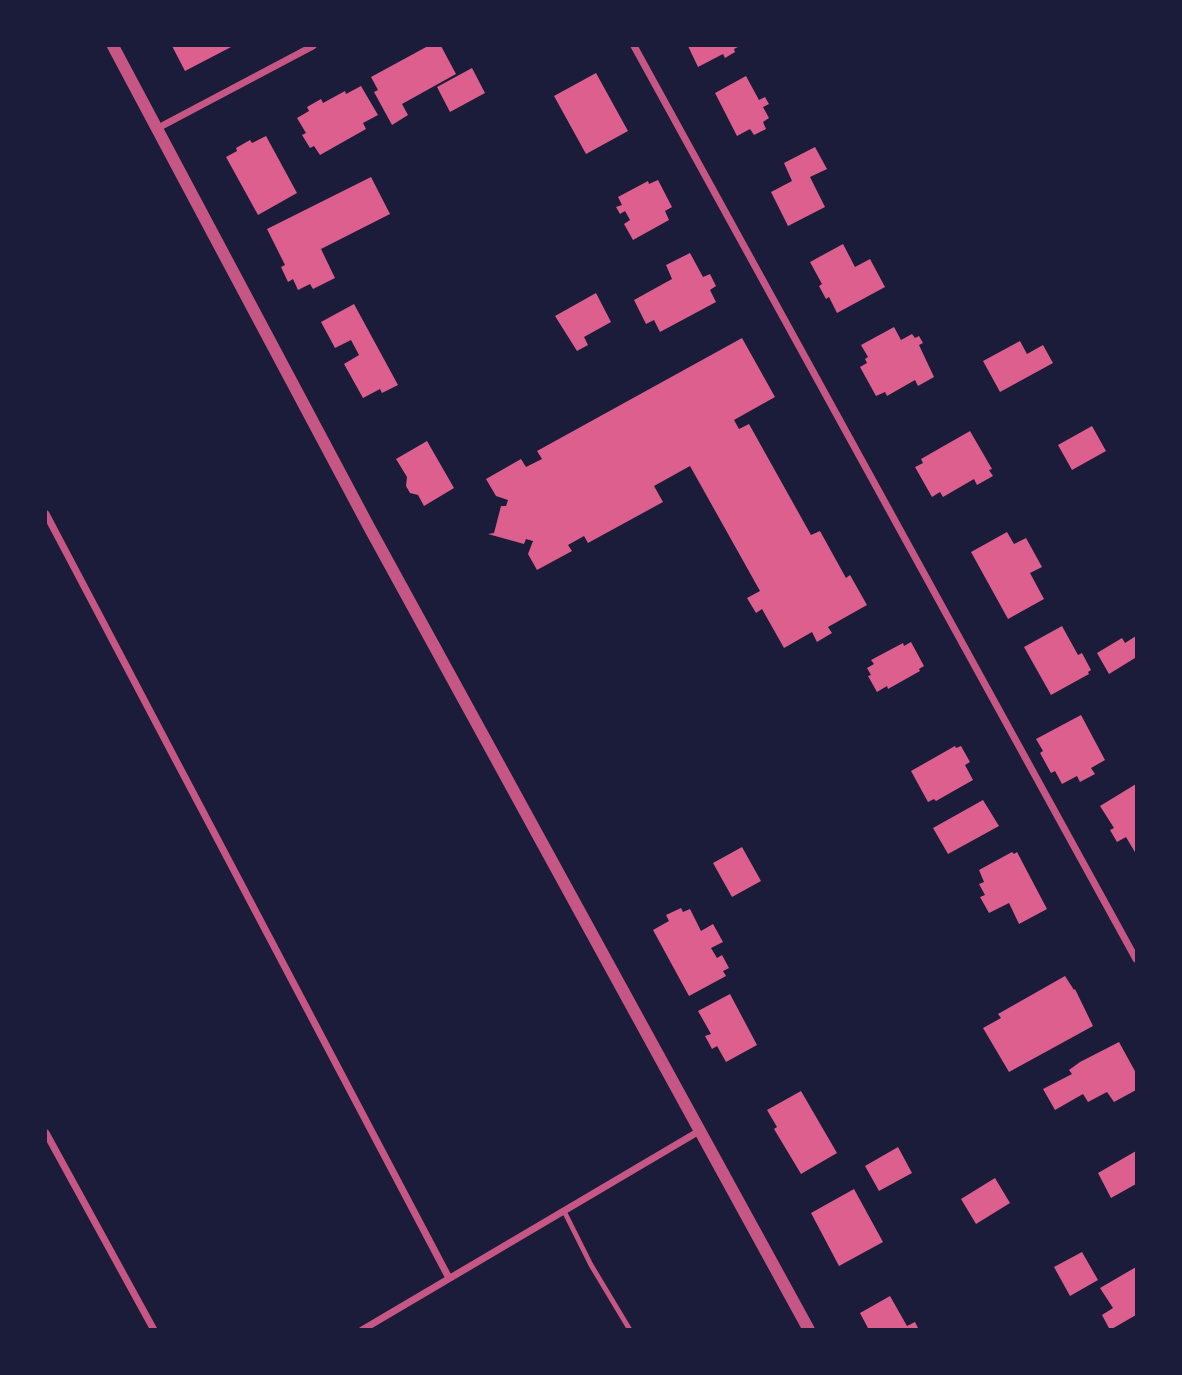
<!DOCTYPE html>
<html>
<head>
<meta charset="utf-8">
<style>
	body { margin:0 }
	#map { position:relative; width:1182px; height:1375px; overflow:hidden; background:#1b1b3a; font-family:Inter,sans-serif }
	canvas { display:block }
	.frame { position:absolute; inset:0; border:47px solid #1b1b3a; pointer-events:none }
</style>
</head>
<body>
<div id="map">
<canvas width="1182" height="1375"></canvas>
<div class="frame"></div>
</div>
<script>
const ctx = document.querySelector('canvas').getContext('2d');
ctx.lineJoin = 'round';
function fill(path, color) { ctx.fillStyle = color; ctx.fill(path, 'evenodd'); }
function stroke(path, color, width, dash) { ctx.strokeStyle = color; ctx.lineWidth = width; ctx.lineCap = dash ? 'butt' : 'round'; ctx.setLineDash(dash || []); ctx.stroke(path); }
fill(new Path2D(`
	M172,46H233L185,71Z
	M428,46H441L456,74L402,104L408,115L392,125L374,92L378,90L371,77Z
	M688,46H740L734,49L735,52L725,58L723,54L698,67Z
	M472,68L485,93L450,112L437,87Z
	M596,73L628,131L586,154L554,96Z
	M746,76L759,100L765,97L769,104L763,107L769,118L763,122L766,129L754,135L750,129L737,136L715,93Z
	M361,86L378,115L363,123L366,129L320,155L314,146L310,148L302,135L306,133L297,118L309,111L307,107L321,99L323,103L345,91L346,94Z
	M266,136L297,193L258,215L226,157L237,151L236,148L250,140L252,143Z
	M815,147L827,169L810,177L825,207L788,226L771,192L792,181L784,163Z
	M371,177L390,214L321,249L335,278L313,289L310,284L298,290L293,279L288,282L281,267L285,265L267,229Z
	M658,180L672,207L665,211L669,220L633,240L624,224L630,220L625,211L620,214L616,207L622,205L618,197L648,181L649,184Z
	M843,244L855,267L870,259L885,287L837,313L829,297L826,299L819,286L822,284L810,262Z
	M690,253L703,277L710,274L716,286L710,290L716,302L660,332L654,320L646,324L634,300L672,279L666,265Z
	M596,293L611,322L584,337L588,345L577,351L555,316Z
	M354,304L398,385L382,393L380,389L363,398L344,364L359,355L351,340L335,348L321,322Z
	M894,327L901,340L912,334L915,338L919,336L923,343L919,345L934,377L918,386L915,380L887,396L885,392L876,396L860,367L867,363L865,359L868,357L861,345Z
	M742,338L775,397L734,420L739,429L749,424L811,535L820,531L846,578L850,575L867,605L828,627L832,633L817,642L812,632L784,648L762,609L756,613L747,598L760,591L690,466L654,486L663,502L588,543L584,536L568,545L572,551L537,570L528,554L533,541L526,539L524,544L488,534L494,533L501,506H506L508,500L496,496L486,479L521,459L526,467L542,459L537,451Z
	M1020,341L1027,354L1043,345L1053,363L1000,392L983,361Z
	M1092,426L1106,451L1072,470L1058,445Z
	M970,431L992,469L989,470L993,476L977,485L974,479L943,497L940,492L932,497L915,467L923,463L921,459Z
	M427,441L454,488L424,506L418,495L410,493L406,486L407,477L396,459Z
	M1007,532L1014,544L1026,538L1042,567L1030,573L1044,599L1008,619L971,552Z
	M1062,626L1078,655L1082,653L1091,670L1088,672L1089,674L1051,695L1024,647Z
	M1136,636L1135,658L1109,674L1097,653L1122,638L1125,643Z
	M911,642L924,666L919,669L920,671L888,689L887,686L877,692L868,676L871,675L867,668L874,664L871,660L903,643L904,646Z
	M1081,715L1105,760L1091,768L1095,774L1080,782L1077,776L1062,784L1055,771L1051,773L1040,753L1043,751L1036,739Z
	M955,746L956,748L961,746L970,762L965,765L973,780L936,801L934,799L928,802L911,771Z
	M1136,784V854L1126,837L1117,842L1110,830L1114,828L1100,806Z
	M983,800L999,826L948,854L933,828Z
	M742,847L761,881L732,897L713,863Z
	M1012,852L1014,854L1017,852L1047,909L1019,924L1009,903L989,913L980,897L985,895L979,884L984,882L979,870Z
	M681,908L683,912L690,909L701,931L713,924L723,942L711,948L717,958L722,955L729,968L723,971L726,976L689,996L653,930L669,921L666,915Z
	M1065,976L1074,990L1075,989L1093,1026L1009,1072L983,1028L1001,1018L998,1014Z
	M730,994L757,1045L726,1062L717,1046L712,1049L705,1036L711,1034L698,1011Z
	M1119,1042L1136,1073V1090L1114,1102L1107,1092L1088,1102L1083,1094L1055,1110L1043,1089L1072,1074L1069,1070L1080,1062Z
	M801,1091L837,1153L801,1174L774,1129L777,1127L767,1110Z
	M898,1147L912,1173L879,1191L865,1166Z
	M1136,1151V1184L1111,1198L1098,1173Z
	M995,1178L1010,1203L976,1224L961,1199Z
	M854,1189L883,1242L839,1266L811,1213Z
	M1082,1252L1098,1280L1070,1296L1054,1267Z
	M1136,1267V1315L1110,1330L1102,1315L1113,1308L1100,1288Z
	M890,1296L907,1326L915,1322L919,1330H869L860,1313Z`), '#dd5f8e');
stroke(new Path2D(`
	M564,1211L591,1265L630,1330`), '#c65784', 5);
stroke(new Path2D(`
	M634,46L1136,959
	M158,128L313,46
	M46,514L449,1278
	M46,1133L154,1330
	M362,1330L701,1130`), '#c65784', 7);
stroke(new Path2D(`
	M113,46L369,527L809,1330`), '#c65784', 12);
</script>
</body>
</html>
